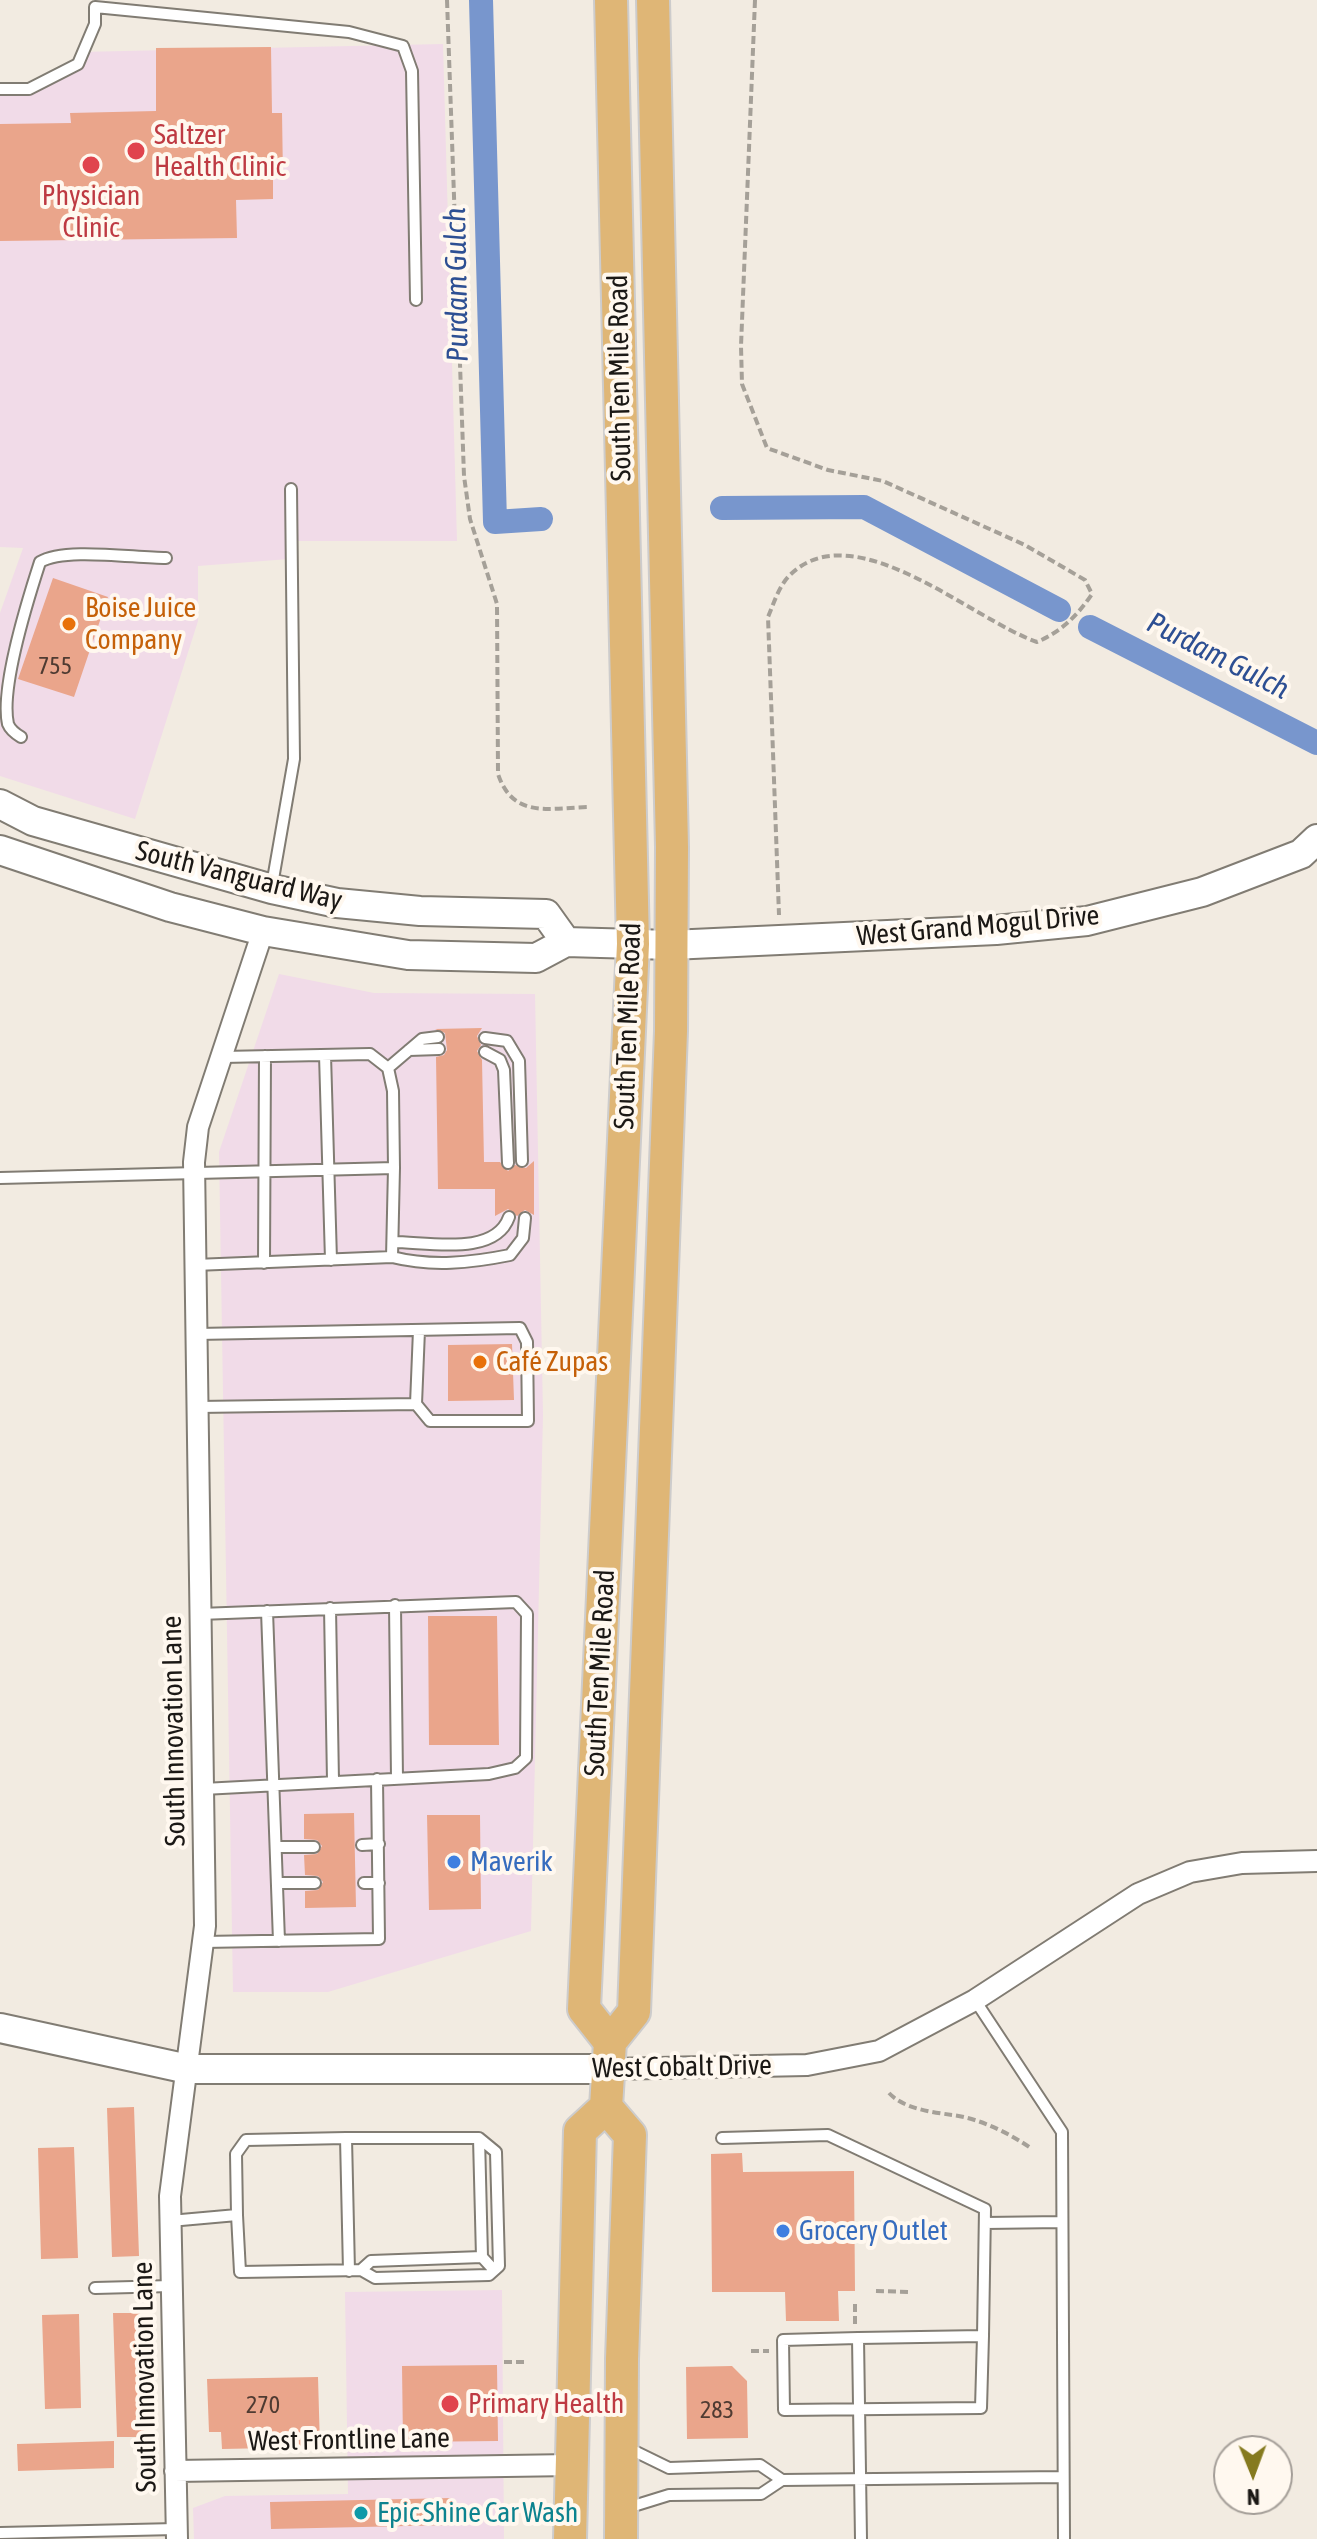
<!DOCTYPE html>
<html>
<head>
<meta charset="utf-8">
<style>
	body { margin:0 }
	#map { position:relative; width:1317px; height:2539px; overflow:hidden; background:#f2ebe1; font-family:"Asap Condensed",sans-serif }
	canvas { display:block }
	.north { position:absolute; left:1213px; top:2435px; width:80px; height:80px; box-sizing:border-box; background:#fff8ef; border:2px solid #a49e98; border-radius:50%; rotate:179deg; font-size:22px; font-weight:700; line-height:32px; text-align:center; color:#1b1815 }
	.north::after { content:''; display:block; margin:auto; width:28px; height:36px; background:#857a1f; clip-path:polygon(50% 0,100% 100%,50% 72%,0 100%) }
</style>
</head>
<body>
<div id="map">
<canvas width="1317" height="2539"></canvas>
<div class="north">N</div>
</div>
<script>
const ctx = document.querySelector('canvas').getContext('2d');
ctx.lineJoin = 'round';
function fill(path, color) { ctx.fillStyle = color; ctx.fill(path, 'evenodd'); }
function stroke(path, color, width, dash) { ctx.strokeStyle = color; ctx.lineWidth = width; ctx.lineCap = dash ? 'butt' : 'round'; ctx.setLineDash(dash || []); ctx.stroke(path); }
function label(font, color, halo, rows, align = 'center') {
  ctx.font = font + ' "Asap Condensed",sans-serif'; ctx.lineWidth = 8; ctx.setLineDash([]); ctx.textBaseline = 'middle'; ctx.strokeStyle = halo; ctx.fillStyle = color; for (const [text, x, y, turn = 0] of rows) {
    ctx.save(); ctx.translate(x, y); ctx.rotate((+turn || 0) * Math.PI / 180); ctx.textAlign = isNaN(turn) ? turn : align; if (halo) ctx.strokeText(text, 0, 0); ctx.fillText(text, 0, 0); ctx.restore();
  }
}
fill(new Path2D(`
	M443,44L457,541H294L289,559L198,566V621L135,819L0,776V613L23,548L0,547V90L44,89L79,52Z
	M279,974L374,993L535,994L543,1415L531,1931L328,1992H233L219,1152Z
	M502,2290L504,2539H194L193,2508L225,2496L348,2494L345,2292Z`), '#f1dbe8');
stroke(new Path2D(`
	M481,0L495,522L541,519
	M722,508L864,507L1059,610
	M1090,627L1317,743`), '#7896cd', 24);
fill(new Path2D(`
	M271,47L272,113H282L283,177H273V199L236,200L237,238L0,241V124L71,123L70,113L156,111V48Z
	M53,578L108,597L74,697L18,679Z
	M482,1028L477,1036L481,1045L477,1051L482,1060L484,1162H500L508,1171L515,1165L526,1168L534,1161V1215L525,1210L517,1216L508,1209L495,1216V1189H438L436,1057L444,1055L447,1050L445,1033L435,1029Z
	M512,1344L514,1400L448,1401V1345Z
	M428,1616H497L499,1745H429Z
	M354,1813L356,1907L305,1908V1891L318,1890L323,1882L318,1876L305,1875L304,1855L317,1854L322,1846L317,1840L304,1839V1814Z
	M427,1815H480L481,1909L429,1910Z
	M134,2107L139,2256L112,2257L107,2108Z
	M74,2147L78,2258L41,2259L38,2148Z
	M742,2153L743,2172L854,2171L855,2291H838L839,2321H786L785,2292H712L711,2154Z
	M113,2313H140L144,2437H117Z
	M79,2314L81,2408L45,2409L42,2315Z
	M497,2365L498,2441L403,2442L402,2366Z
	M732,2366L747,2381L748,2438L687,2439L686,2367Z
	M318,2377L320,2447L222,2449L221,2432H209L207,2379Z
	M114,2441V2468L18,2471L17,2444Z
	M452,2498L453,2525L271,2529L270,2502Z`), '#eaa58b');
const lane = new Path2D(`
	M0,89H29L78,64L95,24V7L349,32L403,46L412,71L416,300
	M21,737C16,734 10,729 8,724C0,688 28,599 40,562C64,547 133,558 166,558
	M272,885L294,759L291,489
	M485,1038L507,1041L519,1061L522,1161
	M409,1050L439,1049
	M485,1052L500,1060L504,1070L508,1163
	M325,1055L331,1260
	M223,1057L370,1054L388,1068L393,1091L394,1168
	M388,1068L422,1039L438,1037
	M0,1178L394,1168L392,1257L195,1265
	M393,1242C428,1242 495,1257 509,1217
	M392,1257C432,1267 470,1263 510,1255L523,1238L525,1218
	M264,1263L265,1056
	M197,1334L520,1328L527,1342L528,1421H430L416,1404
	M198,1407L416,1404L419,1330
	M395,1605L397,1779
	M330,1608L333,1781
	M267,1611L279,1941
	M200,1614L516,1602L527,1614L526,1758L515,1768L489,1774L203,1789
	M362,1845L379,1844
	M278,1847H314
	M280,1883H315
	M364,1883H379
	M203,1942L379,1939L377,1779
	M975,2000L1062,2132L1064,2539
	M479,2138L482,2257L494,2270
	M722,2138L828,2135L985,2209L983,2336L858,2338L861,2539
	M237,2215L236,2154L246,2140L346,2138L349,2271
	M170,2221L237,2215L240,2272L361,2270L375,2278L489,2275L499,2266L496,2152L479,2138H346
	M985,2223L1062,2222
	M361,2270L371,2261L482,2257
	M95,2288L171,2286
	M858,2338L783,2340L784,2410L981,2408L983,2336
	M626,2447L669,2468L760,2465L782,2480
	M627,2508L669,2495L761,2494L782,2480L1063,2477
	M0,2533L176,2529`);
const street = new Path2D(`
	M608,2069L807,2065L879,2051L975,2000L1138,1894L1190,1872L1242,1863L1317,1861
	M175,2471L572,2465
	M177,2539L170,2196L205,1926L194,1162L198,1127L263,931`);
const secondary = new Path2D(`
	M0,804L33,821L272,889L337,903L420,911L546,914L566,942
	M0,850L170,907L263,931L408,955L536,958L566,942L671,945L996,930L1087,921L1202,892L1301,854L1317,839
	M0,2028L188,2069H608`);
const primary = new Path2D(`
	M610,2042L584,2009L633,944L611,0
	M606,2107L630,2135L622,2359L621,2539
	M570,2539L580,2131L606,2107L610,2042L634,2012L671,1031L672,847L653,0`);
stroke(lane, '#817c73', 14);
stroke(street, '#817c73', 24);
stroke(secondary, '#817c73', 32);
stroke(primary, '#cdcccc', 36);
stroke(new Path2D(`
	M447,0L464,476L470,519L497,604L498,774C513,819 549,808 588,807
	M755,0L741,346L742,384L767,448L828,470L883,481L1025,545L1085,580L1092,594C1077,616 1062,631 1037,642C973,620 855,513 791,574C779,585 774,603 768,617L779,915
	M889,2093C904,2109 932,2112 952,2115C979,2118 1011,2134 1032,2149
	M876,2291L911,2292
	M855,2304V2325
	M751,2351H769
	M504,2362H527`), '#a5a098', 4, [8, 4]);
stroke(lane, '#fff', 10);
stroke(street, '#fff', 20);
stroke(secondary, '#fff', 28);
stroke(primary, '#dfb676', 32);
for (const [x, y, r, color] of [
	[136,151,10,"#e0444e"],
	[91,165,10,"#e0444e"],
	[69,624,8,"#e8710a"],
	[480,1362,8,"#e8710a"],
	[454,1862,8,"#3f7fe0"],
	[783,2231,8,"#3f7fe0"],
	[450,2404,10,"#e0444e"],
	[361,2513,8,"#0f9aa8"]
]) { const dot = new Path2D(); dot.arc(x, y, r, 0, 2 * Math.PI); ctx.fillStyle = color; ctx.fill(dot); stroke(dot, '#fff8ef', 3); }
label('24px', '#4f3b32', null, [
	["755",55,666],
	["270",263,2405],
	["283",717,2410]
]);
label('28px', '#be3a42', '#fff8ef', [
	["Saltzer",154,135],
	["Health Clinic",154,167],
	["Physician",91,196,"center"],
	["Clinic",91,228,"center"],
	["Primary Health",468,2404]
], 'left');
label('28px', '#1b1815', '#fff8ef', [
	["South Ten Mile Road",620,378,-91],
	["South Vanguard Way",239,876,14],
	["West Grand Mogul Drive",978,926,-5],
	["South Ten Mile Road",628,1026,-88],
	["South Ten Mile Road",600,1673,-87],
	["South Innovation Lane",174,1731,-91],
	["West Cobalt Drive",682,2067,-1],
	["South Innovation Lane",145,2377,-91],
	["West Frontline Lane",349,2440,-1]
]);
label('28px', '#c56008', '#fff8ef', [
	["Boise Juice",85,608],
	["Company",85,640],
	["Café Zupas",496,1362]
], 'left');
label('28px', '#366cbe', '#fff8ef', [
	["Maverik",470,1862],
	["Grocery Outlet",799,2231]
], 'left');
label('28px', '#0d838f', '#fff8ef', [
	["Epic Shine Car Wash",377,2513]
], 'left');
label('italic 30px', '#2d4f93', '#fff8ef', [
	["Purdam Gulch",457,285,-91],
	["Purdam Gulch",1218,656,27]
]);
</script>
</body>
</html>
